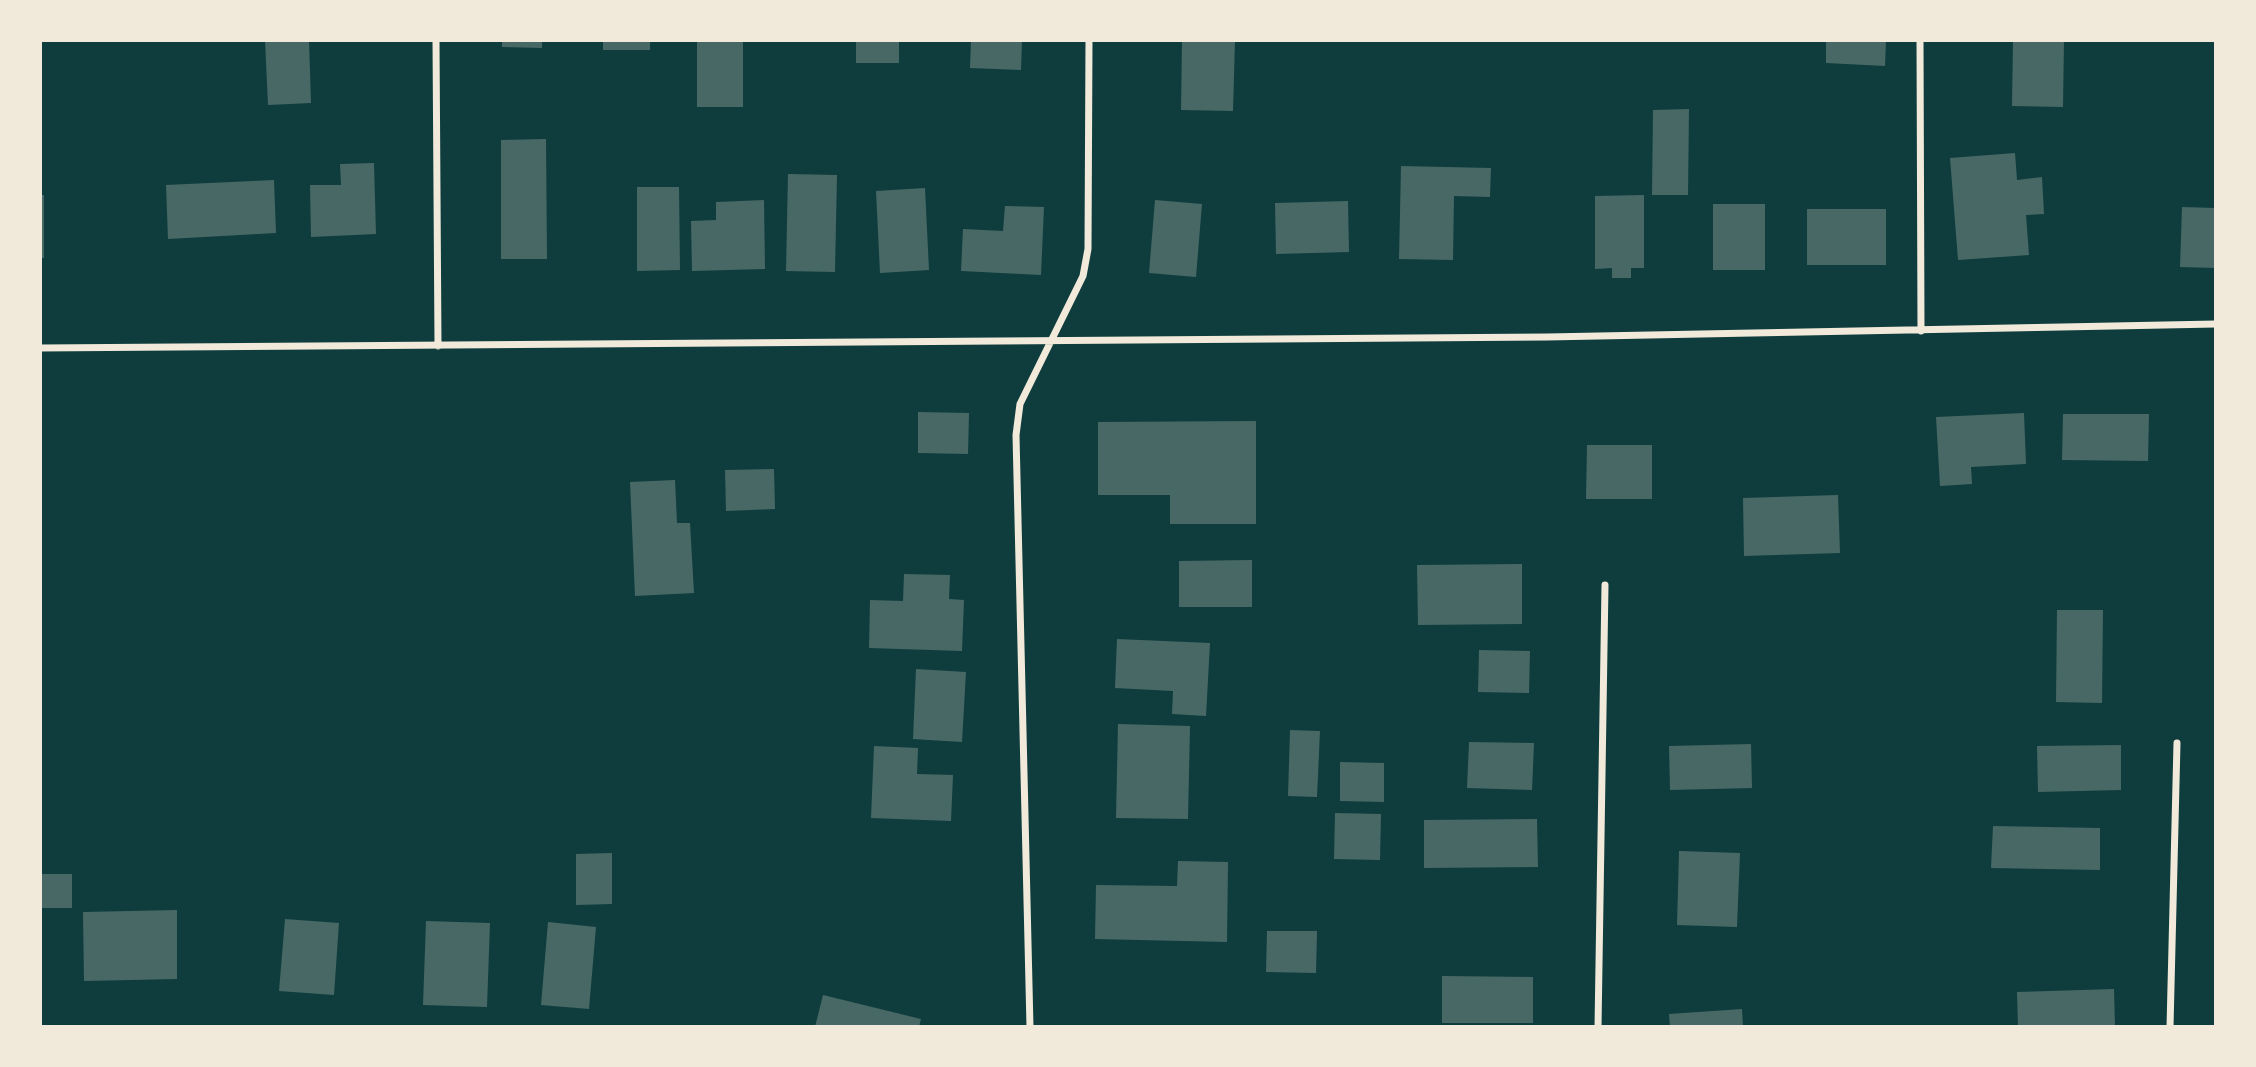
<!DOCTYPE html>
<html>
<head>
<meta charset="utf-8">
<style>
	body { margin:0 }
	#map { position:relative; width:2256px; height:1067px; overflow:hidden; background:#0f3d3e; font-family:Barlow,sans-serif }
	canvas { display:block }
	.frame { position:absolute; inset:0; border:42px solid #f1e9da; pointer-events:none }
</style>
</head>
<body>
<div id="map">
<canvas width="2256" height="1067"></canvas>
<div class="frame"></div>
</div>
<script>
const ctx = document.querySelector('canvas').getContext('2d');
ctx.lineJoin = 'round';
function fill(path, color) { ctx.fillStyle = color; ctx.fill(path, 'evenodd'); }
function stroke(path, color, width, dash) { ctx.strokeStyle = color; ctx.lineWidth = width; ctx.lineCap = dash ? 'butt' : 'round'; ctx.setLineDash(dash || []); ctx.stroke(path); }
fill(new Path2D(`
	M265,40H309L311,103L268,105Z
	M502,40H542V48L502,47Z
	M603,40H650V50H603Z
	M697,40H743V107H697Z
	M856,40H899V63H856Z
	M971,40H1022L1021,70L970,68Z
	M1182,40H1235L1233,111L1181,110Z
	M1826,40H1886L1885,66L1826,63Z
	M2013,40H2064L2063,107L2012,106Z
	M1689,109L1688,195H1652L1653,110Z
	M546,139L547,259H501V140Z
	M2015,153L2017,180L2042,177L2044,214L2026,215L2029,255L1958,260L1950,158Z
	M374,163L376,234L311,237L310,185H341L340,164Z
	M1401,166L1491,168L1490,197L1454,196L1453,260L1399,259Z
	M788,174L837,175L835,272L786,271Z
	M274,180L276,233L168,239L166,185Z
	M637,187H679L680,270L637,271Z
	M925,188L929,270L880,273L876,191Z
	M40,195H44V258H40Z
	M1644,195V268H1631V278H1612V268L1595,269V196Z
	M764,200L765,269L692,271L691,221L716,220V202Z
	M1155,200L1202,204L1196,277L1149,273Z
	M1348,201L1349,252L1276,254L1275,203Z
	M1713,204H1765V270H1713Z
	M1005,206L1044,207L1041,275L961,271L963,229L1003,231Z
	M2182,207L2216,208V268L2180,267Z
	M1807,209H1886V265H1807Z
	M918,412L969,413L968,454L918,453Z
	M2024,413L2026,464L1971,467L1972,484L1940,486L1936,417Z
	M2063,414H2149L2148,461L2062,460Z
	M1256,421V524H1170V495H1098V422Z
	M1587,445H1652V499H1586Z
	M774,469L775,509L726,511L725,470Z
	M675,480L677,523H690L694,593L635,596L630,482Z
	M1838,495L1840,553L1744,556L1743,498Z
	M1252,560V607H1179V561Z
	M1522,564V624L1418,625L1417,565Z
	M904,574L950,575L949,599L964,600L962,651L869,648L870,600L903,601Z
	M2057,610H2103L2102,703L2056,702Z
	M1117,639L1210,643L1206,716L1172,714L1173,691L1115,688Z
	M1479,650L1530,651L1529,693L1478,692Z
	M916,669L966,672L962,742L913,739Z
	M1118,724L1190,726L1188,819L1116,818Z
	M1290,730L1320,731L1317,797L1288,796Z
	M1469,742L1534,743L1532,790L1467,788Z
	M1751,744L1752,788L1670,790L1669,746Z
	M2121,745V790L2038,792L2037,746Z
	M874,746L918,748L917,774L953,775L951,821L871,818Z
	M1340,762L1384,763V802L1340,801Z
	M1335,813L1381,814L1380,860L1334,859Z
	M1537,819L1538,867L1424,868V820Z
	M1993,826L2100,828V870L1991,868Z
	M1679,851L1740,853L1737,927L1677,925Z
	M612,853V904L576,905V854Z
	M1178,861L1228,862L1227,942L1095,939L1096,885L1177,886Z
	M40,874H72V908H40Z
	M177,910V979L84,981L83,912Z
	M285,919L339,923L334,995L279,991Z
	M426,921L490,923L487,1007L423,1005Z
	M548,922L596,927L589,1009L541,1005Z
	M1267,931H1317L1316,973L1266,972Z
	M1442,976L1533,977V1023H1442Z
	M2114,989L2115,1027H2018L2017,992Z
	M823,995L921,1019L919,1027H815Z
	M1742,1009L1743,1027H1670L1669,1014Z`), '#486865');
stroke(new Path2D(`
	M436,40L438,346
	M1920,40L1921,331
	M40,348L1547,337L2216,324
	M1030,1027L1016,435L1020,404L1083,276L1088,249L1089,40
	M1598,1027L1605,585
	M2170,1027L2177,743`), '#f1e9da', 7);
</script>
</body>
</html>
